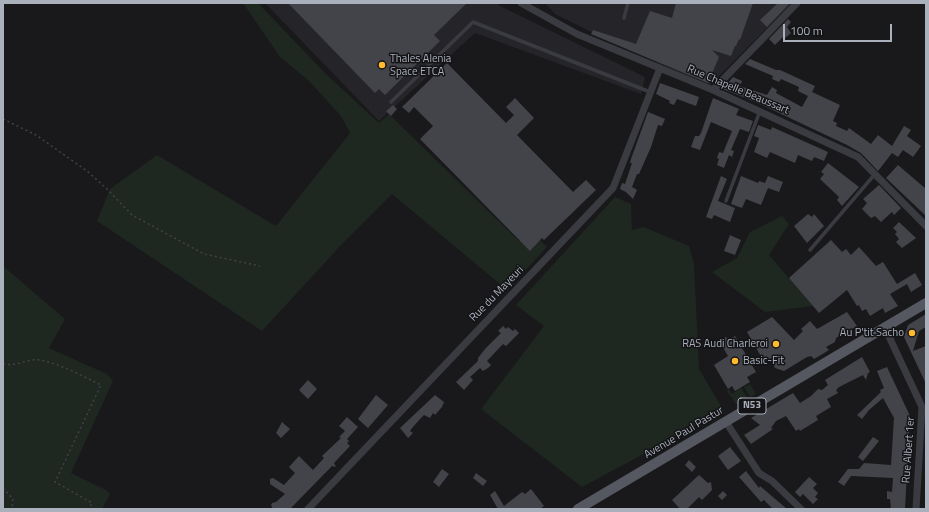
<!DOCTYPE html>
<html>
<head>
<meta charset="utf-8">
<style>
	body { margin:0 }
	#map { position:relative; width:929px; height:512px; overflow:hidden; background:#19191c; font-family:"Titillium Web",sans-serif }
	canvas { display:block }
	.frame { position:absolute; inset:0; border:4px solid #aab0bc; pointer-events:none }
	.scale { position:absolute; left:783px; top:24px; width:109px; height:18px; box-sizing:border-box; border:2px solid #aab0bc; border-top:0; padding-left:5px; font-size:12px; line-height:14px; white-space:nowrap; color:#aab0bc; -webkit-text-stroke:3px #141417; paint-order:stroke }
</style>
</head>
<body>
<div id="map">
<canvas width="929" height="512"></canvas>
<div class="frame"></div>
<div class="scale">100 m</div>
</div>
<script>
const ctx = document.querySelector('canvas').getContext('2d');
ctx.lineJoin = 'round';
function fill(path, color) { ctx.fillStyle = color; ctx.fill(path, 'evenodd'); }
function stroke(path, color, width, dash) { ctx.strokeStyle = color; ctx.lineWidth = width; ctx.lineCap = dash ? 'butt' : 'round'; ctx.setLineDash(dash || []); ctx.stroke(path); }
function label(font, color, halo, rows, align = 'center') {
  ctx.font = font + ' "Titillium Web",sans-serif'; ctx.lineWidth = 3; ctx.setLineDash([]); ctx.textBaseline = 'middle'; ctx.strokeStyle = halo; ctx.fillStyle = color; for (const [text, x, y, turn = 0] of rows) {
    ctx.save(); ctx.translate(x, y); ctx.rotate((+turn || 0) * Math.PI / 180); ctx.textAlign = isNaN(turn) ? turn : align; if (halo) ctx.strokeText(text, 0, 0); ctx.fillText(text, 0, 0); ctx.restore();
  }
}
fill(new Path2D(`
	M265,3H497L500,6L645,77L641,94L475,33L379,121Z
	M545,3H792L710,85L624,48L555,14Z`), '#252529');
fill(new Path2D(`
	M243,3H258L325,73L379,123L389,114L519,241L531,231L547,247L507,290L392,194L343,243L262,331L97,221L110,189L157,155L276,226L350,133L341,116L308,80L280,57Z
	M615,197L631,204L632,230L644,227L689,246L694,264L699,369L724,411L582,487L481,409L544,326L516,305Z
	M782,216L789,224L769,255L813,306L765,312L712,272L737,258L750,232Z
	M3,266L65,319L49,348L107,374L113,381L71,473L106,490L110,494L102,509H3Z
	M750,384L756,394L750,397L744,387Z
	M741,388L748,399L739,404H736L727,391L729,389L732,394Z`), '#1e2720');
fill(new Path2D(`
	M288,3H467L434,35L440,41L385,95L379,89L375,93Z
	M676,3H753L740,40L739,39L736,46H735L731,56L712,50L719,57L708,83L591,34L593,30L636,44L650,11L672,18Z
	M778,3H790L767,27L760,20Z
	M788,19L791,22L787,27L791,33L785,38L783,37L775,45L769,39Z
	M750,59L776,70H780L815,86L812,92L840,105L833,121L837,123L836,126L847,131L849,128L871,144L878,135L892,146L904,126L911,130L907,136L921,146L913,157L903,150L898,157L892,153L878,171L861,153L847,145L758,103L723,89L733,77L742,81L740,86L767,95L772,87L777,90L776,93L802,107L808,96L798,91L799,87L781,79L779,82L772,79L773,76L745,64Z
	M447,63L506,123L514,115L506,107L515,98L534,118L517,135L573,192L586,180L596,190L544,240L542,238L530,251L420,139L433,126L414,107L409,113L402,107Z
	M660,83L699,97L696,106L677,99L674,105L669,103L670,101L656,94Z
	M713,98L739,109L736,115L753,121L749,132L740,129L731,150L734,151L732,157L729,155L724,168L717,165L719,159L717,158L719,152L723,153L732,131L711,122L700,150L691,147L695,136H699L701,133Z
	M393,105L397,109L391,116L386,111Z
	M648,112L665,119L662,126L658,125L651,147L639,174H637L632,187L637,190L633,199L626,192L620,189L622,183L625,184L632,163H630L631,159Z
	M758,125L771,130L772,127L828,152L824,161L814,157L812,161L798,155L795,163L770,152L767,158L754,152L759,138L754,136Z
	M828,163L859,187L842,206L837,200L839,197L820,179L824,174L821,172Z
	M898,165L926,189V216L886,178Z
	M721,176L727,179L718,201L735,208L730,222L714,215L712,219L706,217Z
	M741,176L758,183L759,181L765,183L768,176L783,182L779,192L768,188L761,205L746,199L742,208L731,204Z
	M879,185L901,208L894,215L892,212L881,222L875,216L871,218L862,209L867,203L863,199Z
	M808,214L812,217L814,214L824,226L807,243L794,226Z
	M899,222L916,238L902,248L896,242L899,239L895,234L897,232L893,228Z
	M730,235L741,240L735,255L724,251Z
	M831,240L842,252L846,249L851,255L859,247L876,266L883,262L897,284L915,273L922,285L911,292L907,284L890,294L898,306L885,313L883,308L870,316L866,309L862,311L859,305L857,306L847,290L819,313L789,278Z
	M847,312L857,326L836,338L835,342L826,347L829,350L821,355L814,359L811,356L807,357L784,371L775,368L772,362L763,360L747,332L772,317L794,340L803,331L801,329L810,321L817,329Z
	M926,314V327L919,331L913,351L926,346V384L904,337L908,325Z
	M503,326L506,329L508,327L513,331L515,329L519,333L506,346L503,344L487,361L491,365L488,368L483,371L480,368L470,377L473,380L464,390L456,382L478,361V358L485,349L501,333L498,331Z
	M735,336L756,372L747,377L750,382L735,391L732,386L728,389L714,365L728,356L721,344L723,343L721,340L726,337L728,340Z
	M862,357L870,372L868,373L866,380L863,375L839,387L836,390L838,393L827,399L831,407L816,416L818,420L800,431L799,429L796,431L786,416L776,421L771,428L773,429L751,444L744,435L760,425L751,418L793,393L800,403L811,396L818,389L822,390L828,385L825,380Z
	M887,367L910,416L905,509H891L890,499H887V491L892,492L893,478L851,476L844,486L838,482L848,469H859L864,463L891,465L894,418L883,398L869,410L862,419L857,415L881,392L880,390L884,388L877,371Z
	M308,380L317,389L308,399L299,390Z
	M376,395L388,405L368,428L358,419Z
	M435,395L444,402L442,407L435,415L433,413L430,418L424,415L421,418L412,428L410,431L413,433L408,438L400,428Z
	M347,417L358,427L347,439L349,441L347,443L350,446L334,463L336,467L332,466L290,509H273L271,505L272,503L276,502L285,494L270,484V479L273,478L284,485L295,473L289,467L299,456L313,470L324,458L322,456L341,438L339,437L345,431L339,426Z
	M282,422L290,429L281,438L276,433Z
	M873,437L879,441L863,461L858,457Z
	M730,447L741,461L728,470L718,456Z
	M689,460L696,467L692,472L685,465Z
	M442,469L449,474L439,487L433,482Z
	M746,471L759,488L760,486L787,509H773L764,500L761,502L739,477Z
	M476,473L487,481L483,486L473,478Z
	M699,475L708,483L711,482L712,490L702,500L699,497L687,509H680L672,500Z
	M809,477L817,484L813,488L818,493L815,497L818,499L813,504L803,494L800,497L795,492Z
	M531,489L544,506L540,509H498L490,495L495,491L504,506L522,492L525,494Z
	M723,491L727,495L722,500L718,496Z`), '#434449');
stroke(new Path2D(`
	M3,119L36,135L87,171L106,188L132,215L204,254L260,266
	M3,364C16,367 28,358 40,360C61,364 82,376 101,385L55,482L92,503L89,509
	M3,488L13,499L12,509`), '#404248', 1.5, [2, 3]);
stroke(new Path2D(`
	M624,18L628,3
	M391,102L473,22L650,92
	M726,201L760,111
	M810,250L875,174`), '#3a3b41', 3.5);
stroke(new Path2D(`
	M521,3L577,34L713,90L858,157L926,226
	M713,90L797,3
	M885,328L922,407L916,509
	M726,422L759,473L772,481L801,509
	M308,509L613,188L660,68`), '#3a3b41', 7);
stroke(new Path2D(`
	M578,509L926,303`), '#555860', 10);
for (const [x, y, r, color] of [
	[382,65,4,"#ffbb2e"],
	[912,333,4,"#ffbb2e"],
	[776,344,4,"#ffbb2e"],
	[735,361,4,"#ffbb2e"]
]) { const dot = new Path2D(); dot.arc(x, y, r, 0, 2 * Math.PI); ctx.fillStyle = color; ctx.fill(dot); stroke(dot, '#141417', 1.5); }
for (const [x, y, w] of [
	[752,406,28]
]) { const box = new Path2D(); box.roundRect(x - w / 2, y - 8, w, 16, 3); ctx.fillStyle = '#141417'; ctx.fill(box); stroke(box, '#aab0bc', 1); }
label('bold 10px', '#aab0bc', null, [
	["N53",752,406]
]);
label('11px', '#aab0bc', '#141417', [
	["Thales Alenia",390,59],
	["Space ETCA",390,72],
	["Au P'tit Sacho",904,333,"right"],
	["RAS Audi Charleroi",768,344,"right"],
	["Basic-Fit",743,361]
], 'left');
label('11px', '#aab0bc', '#141417', [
	["Rue Chapelle Beaussart",738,90,23],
	["Rue du Mayeuri",497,294,-46],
	["Avenue Paul Pastur",684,433,-31],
	["Rue Albert 1er",909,450,-86]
]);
</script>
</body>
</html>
